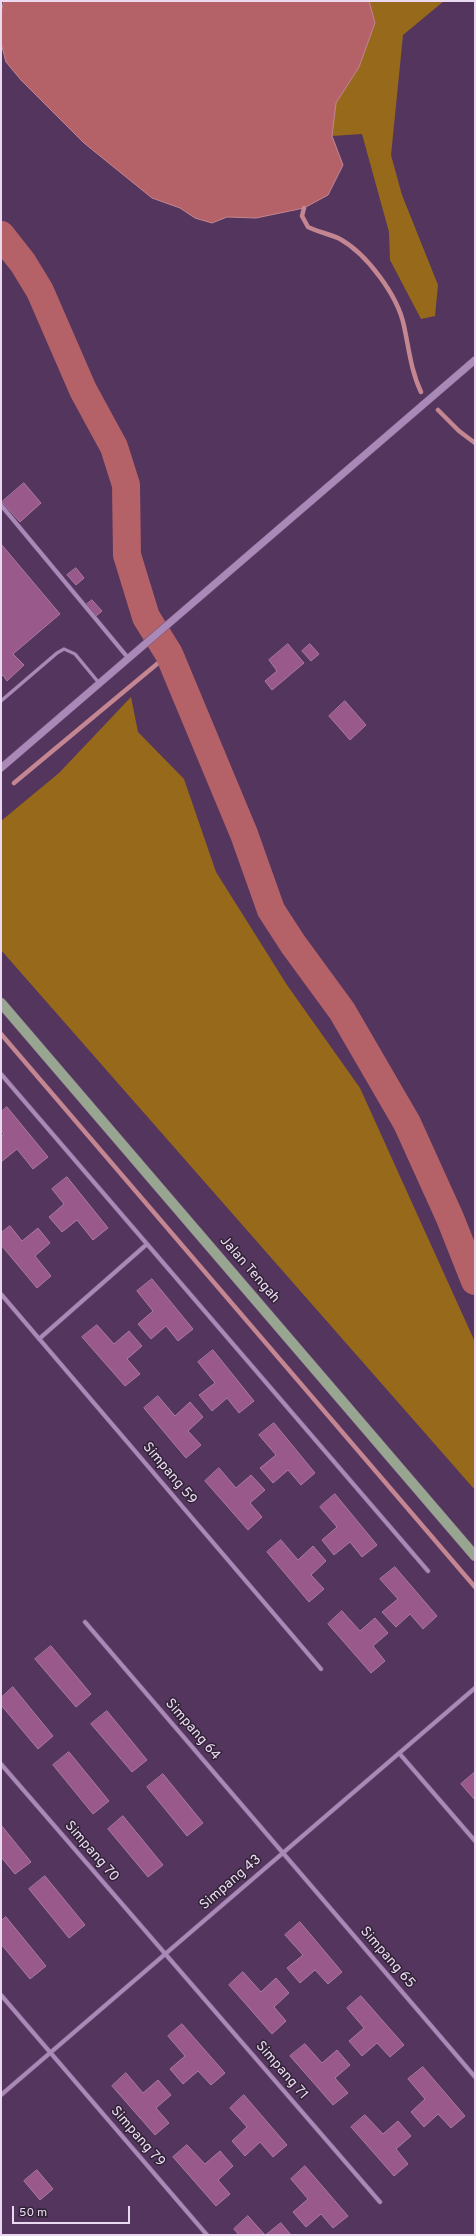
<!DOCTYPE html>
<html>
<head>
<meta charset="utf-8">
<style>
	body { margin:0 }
	#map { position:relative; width:476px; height:2236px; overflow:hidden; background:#53355e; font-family:Overpass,sans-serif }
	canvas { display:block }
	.frame { position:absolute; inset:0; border:2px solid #ebd9f2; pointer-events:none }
	.scale { position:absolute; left:12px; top:2206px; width:118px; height:18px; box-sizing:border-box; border:2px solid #ebd9f2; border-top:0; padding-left:5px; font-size:12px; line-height:14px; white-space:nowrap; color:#ebd9f2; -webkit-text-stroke:3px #312336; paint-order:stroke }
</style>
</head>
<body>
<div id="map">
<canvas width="476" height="2236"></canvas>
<div class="frame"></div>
<div class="scale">50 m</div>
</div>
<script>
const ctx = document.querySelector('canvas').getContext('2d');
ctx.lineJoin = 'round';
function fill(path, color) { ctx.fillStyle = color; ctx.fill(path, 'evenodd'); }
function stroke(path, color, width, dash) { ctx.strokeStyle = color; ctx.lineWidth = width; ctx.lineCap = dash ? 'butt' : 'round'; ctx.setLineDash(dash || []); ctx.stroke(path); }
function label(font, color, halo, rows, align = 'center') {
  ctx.font = font + ' Overpass,sans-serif'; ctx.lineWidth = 3; ctx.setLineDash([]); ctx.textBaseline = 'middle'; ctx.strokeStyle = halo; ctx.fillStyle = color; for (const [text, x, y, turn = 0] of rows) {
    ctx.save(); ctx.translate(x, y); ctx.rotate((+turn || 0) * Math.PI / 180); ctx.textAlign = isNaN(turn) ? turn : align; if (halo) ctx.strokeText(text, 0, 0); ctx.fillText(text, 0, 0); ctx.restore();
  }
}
fill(new Path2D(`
	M369,1H444L403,35L391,155L402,195L438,285L435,316L421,319L390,260L389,232L362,134L332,136L336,103L359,67L375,23Z
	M131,697L138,732L184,779L216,872L287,985L360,1088L475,1342V1490L1,950V821L59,773Z`), '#976a1b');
const water = new Path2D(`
	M4,1H369L375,23L359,67L336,103L332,136L343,165L328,195L304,208L256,218L227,217L212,223L195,218L180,208L152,198L84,143L21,80L6,62L1,43V14Z`);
fill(water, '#b46268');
stroke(water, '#c48691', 1);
stroke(new Path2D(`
	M304,208L302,216L308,227C318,232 330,234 340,239C367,254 398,296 404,326C409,349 411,371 421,392
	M438,410L459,431L475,443
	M14,783L169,654
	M1,1034L475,1587`), '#c48691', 4.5);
stroke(new Path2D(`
	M1,235L23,263L40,291L83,390L114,447L126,485L127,555L146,617L169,654L244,834L271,910L293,944L342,1011L407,1123L450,1218L475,1281`), '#b46268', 28);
const building = new Path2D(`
	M24,483L41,503L20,522L2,502Z
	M1,544L60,614L13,654L24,665L7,681L3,675L1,677Z
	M76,568L84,578L76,585L67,575Z
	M92,600L102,611L96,616L86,605Z
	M288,644L304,663L272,690L265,681L277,671L269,660Z
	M310,644L319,654L311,661L302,651Z
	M345,701L366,725L350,740L329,716Z
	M7,1107L48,1157L33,1169L17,1149L1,1162V1136L4,1134L1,1130V1112Z
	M67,1177L108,1228L93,1240L77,1220L62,1232L49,1217L64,1204L52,1189Z
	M10,1226L22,1241L38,1228L50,1243L35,1256L51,1276L37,1288L1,1245V1233Z
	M152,1279L193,1329L178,1341L166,1326L151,1339L138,1324L153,1311L137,1291Z
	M97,1325L114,1344L129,1331L142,1346L127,1359L140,1374L125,1386L82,1337Z
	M213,1350L254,1401L239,1413L227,1398L212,1411L199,1395L215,1383L198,1362Z
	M158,1396L175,1416L190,1402L203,1417L188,1431L201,1445L186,1458L144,1408Z
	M274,1423L315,1473L301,1485L288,1470L273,1483L260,1468L276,1455L259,1435Z
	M219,1468L236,1488L251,1475L265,1490L250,1503L262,1517L248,1530L205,1481Z
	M335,1494L377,1545L362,1557L350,1542L334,1555L322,1540L337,1527L320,1507Z
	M281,1540L298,1560L313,1546L326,1561L311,1575L324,1589L309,1602L267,1552Z
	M395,1567L437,1616L423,1629L410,1614L396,1627L382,1612L398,1599L380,1579Z
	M342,1611L360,1631L375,1618L388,1633L373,1646L385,1661L371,1673L328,1624Z
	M51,1646L91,1694L76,1707L35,1659Z
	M13,1687L53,1736L38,1749L1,1705V1698Z
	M107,1711L147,1760L132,1772L91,1724Z
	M69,1752L109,1801L93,1814L53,1765Z
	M475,1772V1800L461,1784Z
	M163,1774L203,1823L187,1836L147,1787Z
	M123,1816L163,1865L148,1877L108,1829Z
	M1,1825L31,1862L15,1874L1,1857Z
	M45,1876L85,1925L69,1938L29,1889Z
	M6,1917L46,1966L30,1979L1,1944V1921Z
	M300,1922L342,1972L328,1984L315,1970L300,1983L287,1968L303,1955L285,1935Z
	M243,1972L261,1992L276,1978L289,1993L274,2007L286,2021L272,2034L229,1985Z
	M361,1996L404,2045L390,2057L377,2043L362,2056L349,2041L364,2028L347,2008Z
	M182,2024L225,2073L211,2085L198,2071L183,2084L170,2069L185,2056L168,2036Z
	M305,2044L322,2063L337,2050L350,2065L335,2078L348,2093L333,2105L290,2056Z
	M423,2067L465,2116L451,2128L438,2114L424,2127L411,2112L425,2099L408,2079Z
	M126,2073L143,2093L158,2080L171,2095L156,2108L169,2123L155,2135L112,2086Z
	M244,2095L287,2145L273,2157L260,2142L245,2156L232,2141L247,2127L230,2108Z
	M365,2115L383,2134L398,2121L411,2136L396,2149L408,2164L394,2176L351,2127Z
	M187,2145L205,2164L220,2151L233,2166L218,2180L230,2194L216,2206L173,2157Z
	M305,2166L348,2216L333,2228L321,2214L306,2227L293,2212L308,2199L291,2179Z
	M37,2170L53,2189L40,2200L24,2181Z
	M248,2216L265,2235H239L234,2229Z
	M281,2223L291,2235H266Z`);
fill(building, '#99598a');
stroke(building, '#ab7a9e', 1);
const service = new Path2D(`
	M1,701L57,653L64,649L75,654L99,683`);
const minor = new Path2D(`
	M1,505L129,659
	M1,1074L428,1571
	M1,1294L321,1669
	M39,1339L147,1244
	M85,1622L475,2077
	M399,1753L475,1841
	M1,1764L380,2202
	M1,1995L207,2235
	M1,2095L475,1688`);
const tertiary = new Path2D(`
	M1,768L475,360`);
const primary = new Path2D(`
	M1,1003L475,1556`);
stroke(service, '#6e5478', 4);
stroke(minor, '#6e5478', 5);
stroke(tertiary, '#6e5478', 8);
stroke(primary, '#6e5478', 11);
stroke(service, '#aa88b7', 3);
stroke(minor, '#aa88b7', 4);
stroke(tertiary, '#aa88b7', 7);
stroke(primary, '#98a691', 10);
label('14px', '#ebd9f2', '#312336', [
	["Jalan Tengah",249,1270,49],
	["Simpang 59",169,1474,50],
	["Simpang 64",192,1730,49],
	["Simpang 70",91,1852,49],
	["Simpang 43",231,1883,-41],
	["Simpang 65",387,1958,49],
	["Simpang 71",281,2071,49],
	["Simpang 79",137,2137,49]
]);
</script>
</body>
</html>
